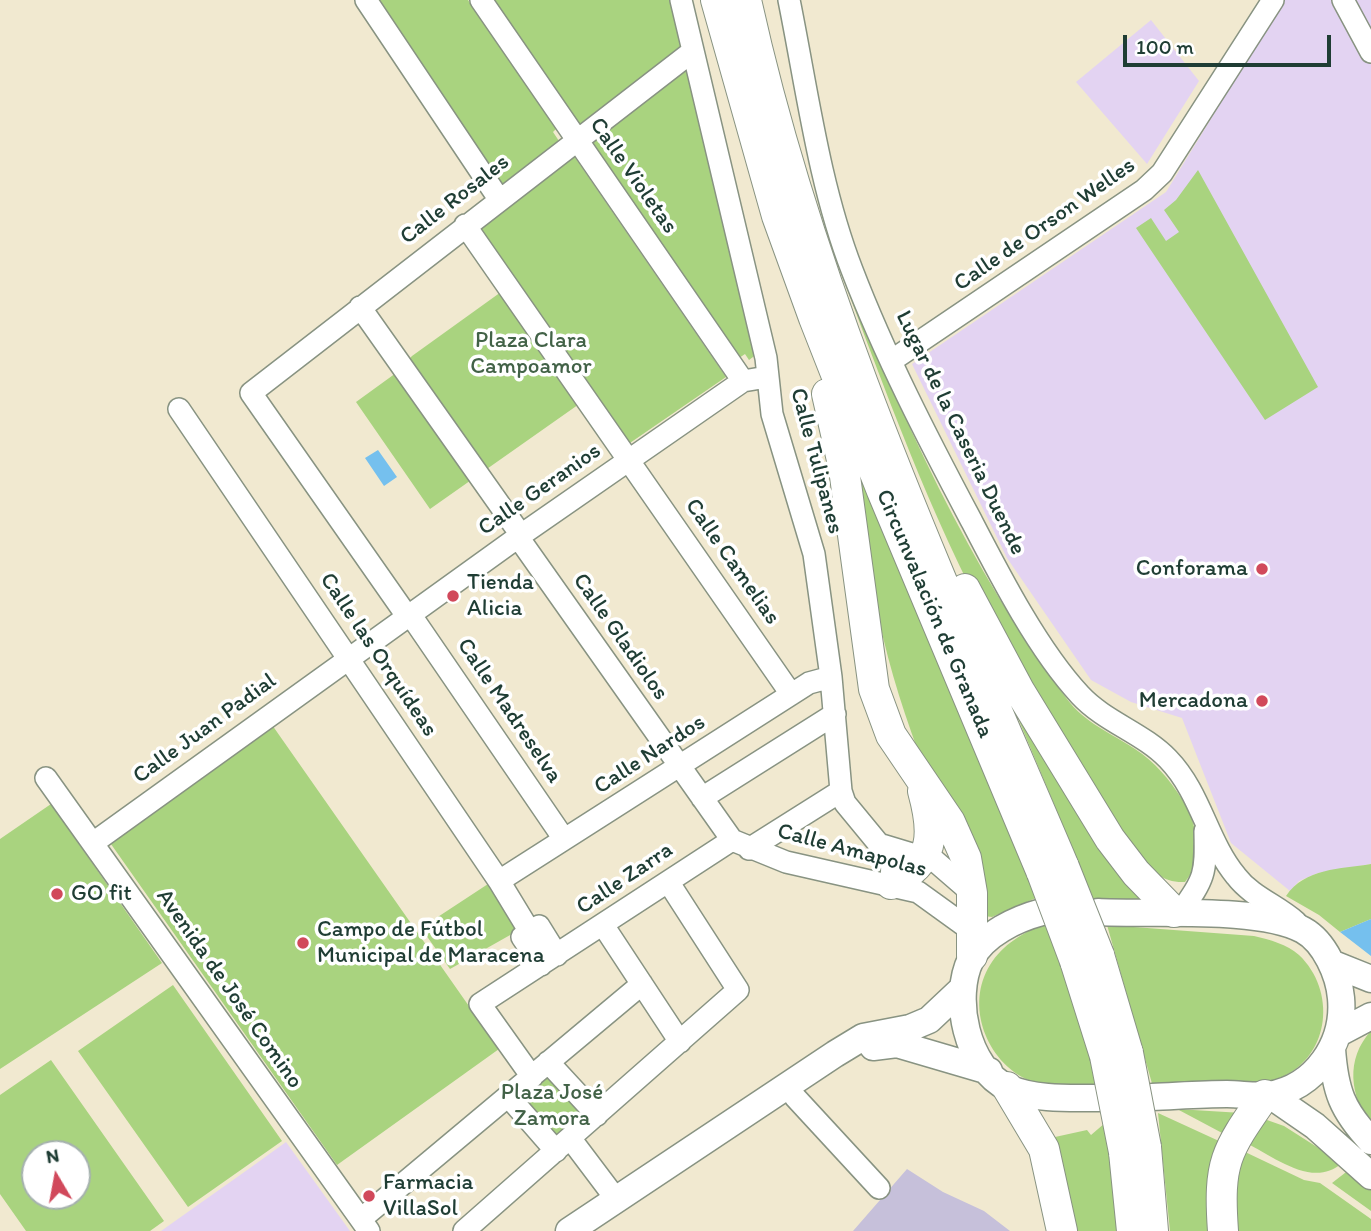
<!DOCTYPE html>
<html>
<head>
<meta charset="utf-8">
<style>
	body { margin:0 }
	#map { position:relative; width:1371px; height:1231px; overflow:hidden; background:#f1e9d0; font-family:Itim,sans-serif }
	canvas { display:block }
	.north { position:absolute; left:21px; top:1140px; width:70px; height:70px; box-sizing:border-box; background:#fff; border:2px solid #a5b1ae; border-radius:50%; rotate:350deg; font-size:19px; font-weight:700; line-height:28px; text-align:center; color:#1f3d34 }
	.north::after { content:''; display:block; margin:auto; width:24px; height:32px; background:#d1495b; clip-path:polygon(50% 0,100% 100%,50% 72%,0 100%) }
	.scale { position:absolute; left:1123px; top:35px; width:208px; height:32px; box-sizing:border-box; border:4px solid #1f3d34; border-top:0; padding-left:9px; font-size:21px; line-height:24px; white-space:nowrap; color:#1f3d34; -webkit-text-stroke:5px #fff; paint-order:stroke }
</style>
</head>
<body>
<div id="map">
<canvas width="1371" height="1231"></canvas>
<div class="north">N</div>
<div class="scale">100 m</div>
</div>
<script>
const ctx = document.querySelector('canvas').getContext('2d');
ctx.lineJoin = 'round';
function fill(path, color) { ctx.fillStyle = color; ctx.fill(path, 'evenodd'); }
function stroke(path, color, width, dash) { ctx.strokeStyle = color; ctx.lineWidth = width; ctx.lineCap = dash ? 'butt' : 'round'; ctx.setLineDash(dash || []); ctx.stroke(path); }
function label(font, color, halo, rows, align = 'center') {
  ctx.font = font + ' Itim,sans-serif'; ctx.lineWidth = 7; ctx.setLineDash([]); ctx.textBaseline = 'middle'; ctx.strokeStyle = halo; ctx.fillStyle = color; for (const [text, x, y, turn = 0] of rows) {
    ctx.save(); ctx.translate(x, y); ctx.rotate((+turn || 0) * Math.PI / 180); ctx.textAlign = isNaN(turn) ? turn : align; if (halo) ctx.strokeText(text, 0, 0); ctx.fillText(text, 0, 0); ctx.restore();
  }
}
fill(new Path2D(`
	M1284,0H1371V864L1318,873L1299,881L1290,891L1231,843L1182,718L1131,702L1091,680L1007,558L912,364L1166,192Z
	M1151,20L1199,81L1147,164L1076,82Z
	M286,1142L350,1231H161L250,1168Z`), '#e3d3f2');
fill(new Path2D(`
	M907,1169L943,1192L984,1211L1010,1231H853Z`), '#c6c0da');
fill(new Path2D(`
	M376,0H468L557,128L553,132L559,141L502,187Z
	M490,0H672L683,46L576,127Z
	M687,64L757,354L749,360L745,354L736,360L588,141Z
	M572,153L726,377L627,445L592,395L430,509L356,402L396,373L412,356L501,292L476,229Z
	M1198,170L1318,387L1265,420L1136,228L1151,218L1166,241L1179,232L1164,210L1176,200Z
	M840,261C898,411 970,570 1067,699C1085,723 1111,733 1135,749C1155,762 1169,779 1182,799C1191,812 1196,828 1196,844C1195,860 1196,869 1185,882C1163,883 1152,871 1137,856C1090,782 1037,709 994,633C930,516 884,387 837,262Z
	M856,470L872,501L1036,898L992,917L984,916C946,820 900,721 879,619C869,570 864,520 856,470Z
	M997,668C1022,715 1048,762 1076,808C1097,842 1115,876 1147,902L1094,900Z
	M270,722L499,1049L337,1165L106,837Z
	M51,804L162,963L0,1069V839Z
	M1371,864V919L1340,932L1319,915L1286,896C1305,868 1340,869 1371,864Z
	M488,884L519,930L450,969L421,928Z
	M1045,923L1084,1032L1097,1087C1074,1087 1050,1089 1028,1080C986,1061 965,1005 990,965C1003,944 1023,933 1045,923Z
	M1107,925L1254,936C1270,940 1287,944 1299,955C1336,990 1331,1055 1282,1077C1249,1092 1189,1086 1153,1087Z
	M173,985L282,1141L188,1207L78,1051Z
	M1371,1031V1126C1350,1096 1345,1059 1371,1031Z
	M559,1059L600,1106L545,1153L504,1106Z
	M51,1060L164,1221L150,1231H26L0,1194V1095ZM77,1154V1196H35V1154Z
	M1177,1109L1242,1113L1224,1134Z
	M1158,1113L1219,1141L1214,1231H1170Z
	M1267,1120L1284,1126L1342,1163C1313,1189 1275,1157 1246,1143Z
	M1105,1123L1118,1231H1073L1055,1137L1087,1130L1091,1135Z
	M1243,1151L1304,1180L1320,1183L1371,1219V1231H1233L1237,1172Z
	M1350,1169L1371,1188V1211L1332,1183Z`), '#a9d37f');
fill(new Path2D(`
	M378,450L397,477L384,486L365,458Z
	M1371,919V956L1340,932Z`), '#75c0ee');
const minor = new Path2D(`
	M366,0L499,199
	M481,0L743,381
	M681,0L766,358L772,414L814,554L831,677L841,791L845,803L892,860L891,884
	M789,0C807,89 819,185 852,270C885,356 928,439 971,520C1000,576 1038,650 1080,695C1105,722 1143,733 1168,759C1201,793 1207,841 1236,876C1252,897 1277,905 1296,922
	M1343,0L1371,52
	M465,225L791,694
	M360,307L521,535
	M891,361L1144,190L1162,173L1273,0
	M179,409L499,881L530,932
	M518,537L732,840L786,862L918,892L972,931L981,932
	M410,614L564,839
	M407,616L251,393L693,51
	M46,778L369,1231
	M702,798L835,714
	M93,843L521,535L743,381L767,377
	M882,845L935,861L972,893
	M749,849L841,791
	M499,881L809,683L831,677
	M1180,913C1205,877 1206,875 1205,831
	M603,925L680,1042
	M541,965L522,937L539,926L557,955
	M548,1062L597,1115
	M532,1077L480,1004L732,840
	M508,1096L556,1151
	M795,1097L879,1188
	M570,1138L616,1199
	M361,1219L642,984
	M464,1231L738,990L669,883`);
const major = new Path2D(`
	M1042,912C1016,919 984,934 971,959C952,997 966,1068 1008,1088C1035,1100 1071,1098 1099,1098
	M1098,912C1150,915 1260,906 1303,930C1325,942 1339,975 1341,998C1345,1043 1316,1087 1269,1095C1256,1097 1241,1094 1227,1094C1202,1094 1177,1096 1152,1097
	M1331,963L1371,979
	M1339,1033L1371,1016
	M873,1047L897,1044L989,1071
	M1332,1049C1335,1091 1342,1110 1371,1141
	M1270,1095L1315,1126L1371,1176
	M569,1231L835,1054L863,1037L910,1028L929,1020L963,988`);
const highway = new Path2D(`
	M716,0L777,216L814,318L882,491L1042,873
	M746,0C812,301 944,585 1064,867
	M827,394L844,469L874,689L891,735L950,822L966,858L972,893V956
	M965,589L1019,690L1110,839L1136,873L1174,912
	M891,884C935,862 935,835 923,791
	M1099,955L1128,1053
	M1075,961L1105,1056
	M1007,1087L1044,1149L1062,1231
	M1146,1147L1153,1231
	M1124,1152L1132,1231
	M1223,1231C1218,1161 1226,1151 1265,1095`);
stroke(minor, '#889382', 24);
stroke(major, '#889382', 29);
stroke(highway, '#889382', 32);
stroke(minor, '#fff', 21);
stroke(major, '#fff', 26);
stroke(highway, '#fff', 30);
const highwayBridge = new Path2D(`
	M1064,867L1099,955
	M1042,873L1075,961
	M1128,1053L1146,1147
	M1105,1056L1124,1152`);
stroke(highwayBridge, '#889382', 32, []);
stroke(highwayBridge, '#fff', 30);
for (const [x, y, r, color] of [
	[1262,569,7,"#d1495b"],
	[453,596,7,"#d1495b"],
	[1262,701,7,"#d1495b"],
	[57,894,7,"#d1495b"],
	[303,943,7,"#d1495b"],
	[369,1196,7,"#d1495b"]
]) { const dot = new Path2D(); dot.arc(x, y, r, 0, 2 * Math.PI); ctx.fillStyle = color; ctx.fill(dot); stroke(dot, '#fff', 2.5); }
label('23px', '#1f3d34', '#fff', [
	["Calle Violetas",633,176,55],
	["Calle Rosales",455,200,-38],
	["Calle de Orson Welles",1045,225,-35],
	["Lugar de la Caseria Duende",960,433,64],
	["Calle Tulipanes",816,461,75],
	["Calle Geranios",540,490,-35],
	["Calle Camelias",732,562,55],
	["Circunvalación de Granada",934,614,67],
	["Calle Gladiolos",620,637,55],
	["Calle las Orquídeas",378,655,56],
	["Calle Madreselva",509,711,56],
	["Calle Juan Padial",205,729,-36],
	["Calle Nardos",650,755,-33],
	["Calle Amapolas",852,851,15],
	["Calle Zarra",625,879,-34],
	["Avenida de José Comino",229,989,55]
]);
label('23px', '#426247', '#fff', [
	["Plaza Clara",531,341],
	["Campoamor",531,367],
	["Plaza José",552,1093],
	["Zamora",552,1119]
]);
label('23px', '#1f3d34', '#fff', [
	["Conforama",1248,569,"right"],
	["Tienda",467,583],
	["Alicia",467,609],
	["Mercadona",1248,701,"right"],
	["GO fit",71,894],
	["Campo de Fútbol",317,930],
	["Municipal de Maracena",317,956],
	["Farmacia",383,1183],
	["VillaSol",383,1209]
], 'left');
</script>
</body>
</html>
